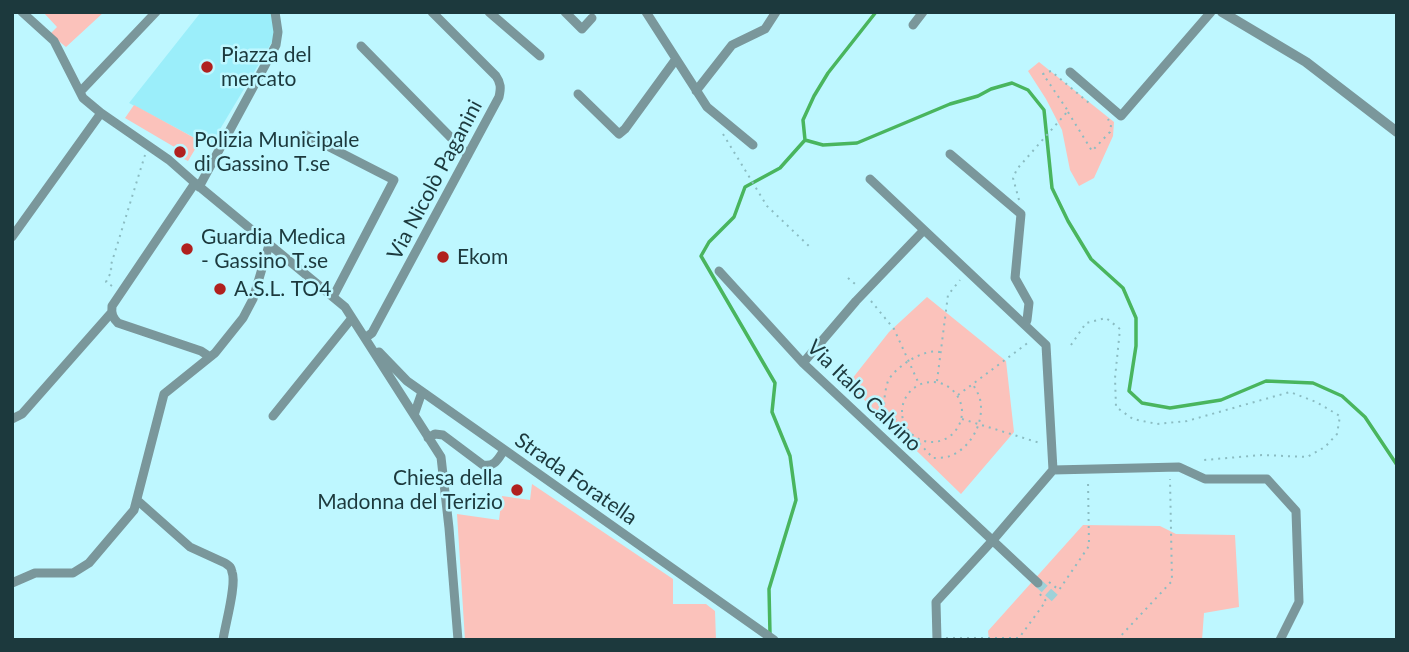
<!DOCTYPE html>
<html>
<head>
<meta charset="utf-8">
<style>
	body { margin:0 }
	#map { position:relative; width:1409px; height:652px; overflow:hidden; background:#bef7ff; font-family:Lato,sans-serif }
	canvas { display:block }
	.frame { position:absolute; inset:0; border:14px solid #1c393d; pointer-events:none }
</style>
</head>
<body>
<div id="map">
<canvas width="1409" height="652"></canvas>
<div class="frame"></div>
</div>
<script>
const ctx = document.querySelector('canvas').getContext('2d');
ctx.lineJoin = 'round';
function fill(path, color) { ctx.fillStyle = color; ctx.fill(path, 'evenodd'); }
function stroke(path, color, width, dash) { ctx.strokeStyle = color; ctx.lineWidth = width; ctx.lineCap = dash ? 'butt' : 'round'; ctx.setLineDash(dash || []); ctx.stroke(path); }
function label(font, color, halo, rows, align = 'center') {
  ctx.font = font + ' Lato,sans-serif'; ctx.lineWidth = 5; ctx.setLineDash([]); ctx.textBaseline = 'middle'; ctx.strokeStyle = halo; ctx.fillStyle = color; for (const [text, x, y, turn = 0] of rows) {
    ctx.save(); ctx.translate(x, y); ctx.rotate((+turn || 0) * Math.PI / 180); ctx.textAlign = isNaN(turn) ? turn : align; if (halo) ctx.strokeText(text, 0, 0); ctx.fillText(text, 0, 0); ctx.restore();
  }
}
fill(new Path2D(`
	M201,12H275L278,32L210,146L129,103Z`), '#9beefa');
fill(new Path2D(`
	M43,12H104L66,47L50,34L57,27Z
	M1039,62L1114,122L1113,136L1094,178L1079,186L1070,170L1062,130L1046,99L1028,71Z
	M134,105L200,141L188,161L174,154L176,148L125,118Z
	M927,297L1006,361L1014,432L961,494L848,384L889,332Z
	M532,484L673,579V604H706L715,611L716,640H465L457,514L499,520L502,496L530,500Z
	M1083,525L1160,526L1176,534L1235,535L1239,607L1204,613L1202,640H989L988,631Z`), '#fbc2bb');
stroke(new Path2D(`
	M876,12L828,73L814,96L803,120L805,140L823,145L857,143L950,104L978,96L991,89L1012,83L1028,90L1044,110L1052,188L1068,221L1091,259L1123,288L1136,318V346L1129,391L1142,403L1170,408L1221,400L1266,381L1313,383L1342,396L1365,417L1397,465
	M770,634L769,589L796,500L790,456L772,412L775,383L701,256L709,242L734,217L745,187L780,168L805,140`), '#49b55e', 3.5);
stroke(new Path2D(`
	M1038,583L1057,600`), '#9ed1d8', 9, [9, 4.5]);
stroke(new Path2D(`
	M1068,112L1092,151L1110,132L1111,125L1108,119
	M723,134L767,206L812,249
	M1019,200L1013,178L1017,169L1068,111L1043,74L1051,71L1089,103
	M848,278L855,284
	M112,286L106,282L112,270L110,268L145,155
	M871,301L894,329L919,384
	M1071,345L1086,323L1106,318L1120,329L1115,378L1116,407L1133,419L1157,424L1187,421L1290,392L1316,402L1340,416L1337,434L1325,447L1307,457L1262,455L1204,460
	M940,352C924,348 895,367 888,381C885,390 884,400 884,409L909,432L933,458C938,458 945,458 950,456C971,448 985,422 980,399C979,394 975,389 973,384
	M937,381L948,295L960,280
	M902 412a30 30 0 1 1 60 0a30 30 0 1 1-60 0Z
	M958,395L1029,342
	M962,419L1040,443
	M901,440L909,432
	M1049,582L1059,590L1089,546L1088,481
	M946,638H1019L1046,601L1038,592
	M1117,640L1172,581L1170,479`), '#8bbcc2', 2, [2, 5]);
stroke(new Path2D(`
	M22,12L54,41L83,98L101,113L169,160L195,183L345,307L441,457L449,528L458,640
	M489,12L540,56
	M565,12L582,29L592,18
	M646,12L707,107L753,145
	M913,25L923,12
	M361,46L468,155
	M1070,72L1121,116L1211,12
	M696,91L732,45L765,29L776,12
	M80,92L156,12
	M578,94L619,134L625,129L676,59
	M304,134L394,180L333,297
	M950,154L1021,214L1015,278L1029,303L1027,320L1025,325
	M870,179L1046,345L1053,470L993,540L936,602L937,640
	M195,183L112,306C111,314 113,318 118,323L201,351L210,357
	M199,187L276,45L278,32L275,12
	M12,237L101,113
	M719,271L803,363L1038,583
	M365,338L372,333L499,97C501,88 501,83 496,76L432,12
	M379,352L407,381L774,640
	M803,363L856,301L924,230
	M414,415L422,392
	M273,416L352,318
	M12,419L22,414L112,312
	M428,438L435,434L443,435L483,465C495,467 498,459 504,450
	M1053,470L1179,467L1205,479H1267L1296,511L1299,602L1280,640
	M137,500L190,547L225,563C229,566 231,566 232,572C237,584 225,625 223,640
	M12,583L35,573H73L89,563L134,510L164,394L215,353L243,318L253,299L269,245`), '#7a979b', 9);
stroke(new Path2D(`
	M1222,12L1306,62L1397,132`), '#7a979b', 10);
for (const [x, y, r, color] of [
	[207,67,7,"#b0201e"],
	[180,152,7,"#b0201e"],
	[187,249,7,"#b0201e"],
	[443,257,7,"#b0201e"],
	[220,289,7,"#b0201e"],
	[517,490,7,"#b0201e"]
]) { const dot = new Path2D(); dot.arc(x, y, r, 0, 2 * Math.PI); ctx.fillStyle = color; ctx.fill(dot); stroke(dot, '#bef7ff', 2.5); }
label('21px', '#1c393d', '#bef7ff', [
	["Piazza del",221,55],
	["mercato",221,79],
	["Polizia Municipale",194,140],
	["di Gassino T.se",194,164],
	["Guardia Medica",201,237],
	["- Gassino T.se",201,261],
	["Ekom",457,257],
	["A.S.L. TO4",234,289],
	["Chiesa della",503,478,"right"],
	["Madonna del Terizio",503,502,"right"]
], 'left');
label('21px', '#1c393d', '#bef7ff', [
	["Via Nicolò Paganini",435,180,-62],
	["Via Italo Calvino",864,396,44],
	["Strada Foratella",576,479,35]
]);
</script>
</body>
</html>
